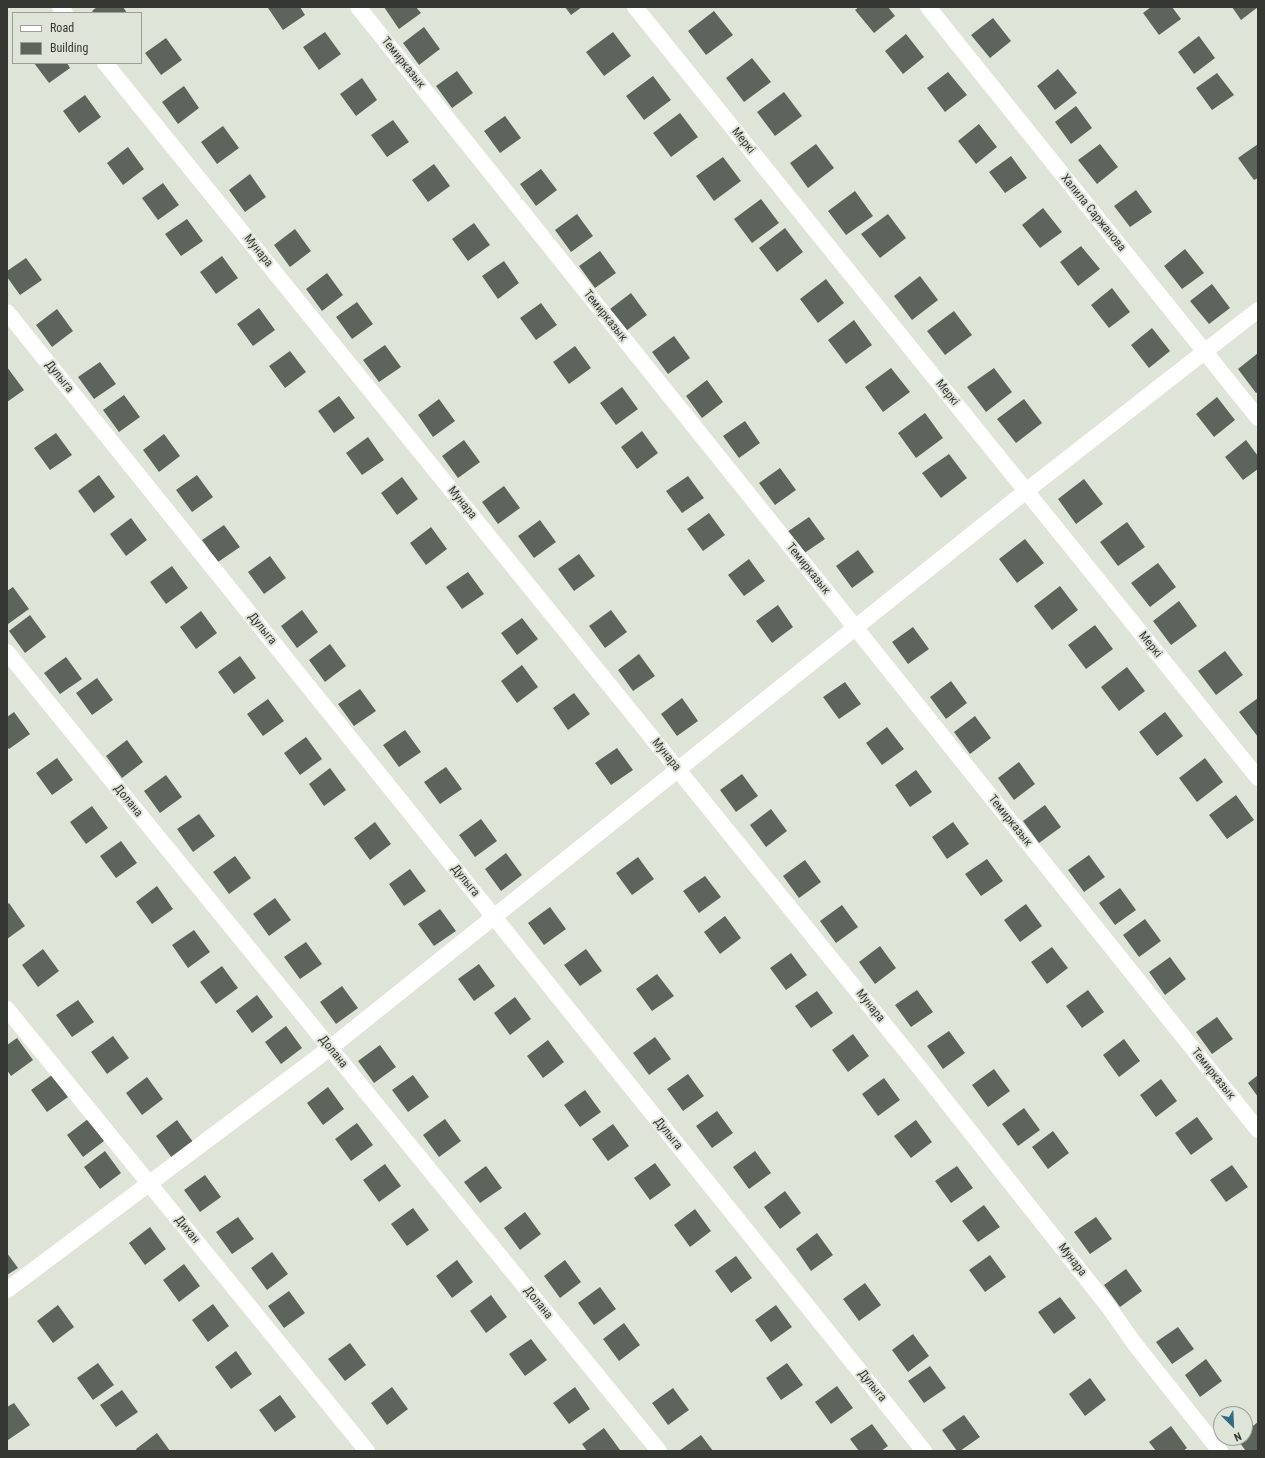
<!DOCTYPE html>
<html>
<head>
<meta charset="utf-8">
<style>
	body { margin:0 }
	#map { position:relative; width:1265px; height:1458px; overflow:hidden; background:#dfe4d9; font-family:"Roboto Condensed",sans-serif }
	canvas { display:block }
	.frame { position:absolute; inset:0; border:8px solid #353733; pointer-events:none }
	.legend { position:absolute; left:12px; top:12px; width:130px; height:52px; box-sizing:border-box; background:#dfe4d9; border:1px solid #9b9f97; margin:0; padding:5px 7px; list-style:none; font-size:12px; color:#353733 }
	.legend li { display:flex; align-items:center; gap:8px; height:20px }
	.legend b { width:20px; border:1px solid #9b9f97 }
	.north { position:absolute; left:1213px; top:1406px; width:40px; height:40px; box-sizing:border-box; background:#dfe4d9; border:1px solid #9b9f97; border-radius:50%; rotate:156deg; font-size:11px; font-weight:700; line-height:16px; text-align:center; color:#353733 }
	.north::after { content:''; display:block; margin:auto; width:14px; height:18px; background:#326b84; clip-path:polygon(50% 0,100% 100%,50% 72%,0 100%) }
</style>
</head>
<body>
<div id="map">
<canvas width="1265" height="1458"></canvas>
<div class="frame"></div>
<ul class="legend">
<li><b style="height:5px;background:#fff"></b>Road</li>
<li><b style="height:11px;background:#5c645c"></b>Building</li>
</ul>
<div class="north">N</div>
</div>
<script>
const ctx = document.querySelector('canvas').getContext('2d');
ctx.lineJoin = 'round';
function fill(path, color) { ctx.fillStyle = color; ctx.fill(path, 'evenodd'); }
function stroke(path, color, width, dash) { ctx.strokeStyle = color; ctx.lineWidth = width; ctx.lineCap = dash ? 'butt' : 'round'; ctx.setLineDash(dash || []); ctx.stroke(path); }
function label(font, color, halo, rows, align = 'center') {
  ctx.font = font + ' "Roboto Condensed",sans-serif'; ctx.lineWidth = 4; ctx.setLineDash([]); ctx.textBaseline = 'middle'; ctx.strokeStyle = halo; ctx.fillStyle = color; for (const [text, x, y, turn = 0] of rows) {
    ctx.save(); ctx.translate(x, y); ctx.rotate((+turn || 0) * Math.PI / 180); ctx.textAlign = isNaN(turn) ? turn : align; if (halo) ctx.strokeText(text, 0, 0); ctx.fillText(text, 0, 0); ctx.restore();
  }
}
fill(new Path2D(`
	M97,7H123L127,13H94L92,11Z
	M269,7H300L305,15L283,30L268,8Z
	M384,7H416L421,13L399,29Z
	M565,7H582L571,15Z
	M859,7H888L895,16L874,33L855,10Z
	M1151,7H1172L1181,19L1159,35L1143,13Z
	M1232,7H1258L1241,20Z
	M714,11L733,35L706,55L688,31Z
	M993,18L1011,41L990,58L971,35Z
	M424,27L440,49L419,65L403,43Z
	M325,32L341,54L319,70L303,47Z
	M613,32L631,56L604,76L586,52Z
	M906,34L924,57L903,74L885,51Z
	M1199,36L1215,58L1194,74L1178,52Z
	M166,38L182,60L161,75L145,53Z
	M752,58L771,82L744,102L726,78Z
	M34,63H67L70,68L49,83Z
	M1058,69L1077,93L1055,110L1037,86Z
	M457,71L473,93L452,108L436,86Z
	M948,72L967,95L945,112L927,88Z
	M1217,73L1234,95L1212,110L1196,88Z
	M653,76L671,100L644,120L626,96Z
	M362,78L377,100L356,116L340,94Z
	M184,86L199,108L178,124L162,102Z
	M784,92L802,116L775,136L757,112Z
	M85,95L101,117L79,133L63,111Z
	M1076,106L1092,128L1071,144L1055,122Z
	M680,113L698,137L671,157L653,133Z
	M505,116L521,138L500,153L484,131Z
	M393,120L409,142L387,157L371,135Z
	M979,124L997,147L976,164L958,141Z
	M223,126L239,148L217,164L201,142Z
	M816,144L834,168L808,188L790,163Z
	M1100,144L1118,167L1097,184L1078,160Z
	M1258,144V178L1254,180L1238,158Z
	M128,147L144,169L123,185L107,163Z
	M1011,156L1027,178L1005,193L989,172Z
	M723,157L741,181L714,201L696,176Z
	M434,164L450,186L428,202L412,180Z
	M541,169L557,190L536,206L520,184Z
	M250,174L266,197L245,212L229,190Z
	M163,183L179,205L158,220L142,198Z
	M1136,190L1152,212L1130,227L1114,206Z
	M855,191L873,216L846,235L828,211Z
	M761,199L779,223L752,243L734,219Z
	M1043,208L1062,232L1040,248L1022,225Z
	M577,214L593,236L571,252L555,230Z
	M888,214L906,238L880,258L861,234Z
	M187,219L203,241L181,256L165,234Z
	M474,223L490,245L468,261L452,239Z
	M785,228L803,252L777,272L759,248Z
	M295,229L311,251L290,267L274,245Z
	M1081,246L1100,269L1078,286L1060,262Z
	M1185,249L1204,273L1182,289L1164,266Z
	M600,251L616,273L595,288L579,266Z
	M222,256L238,278L216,294L200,272Z
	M26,258L42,280L20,295L7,277V271Z
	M504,261L519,283L498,299L482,276Z
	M327,273L343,295L322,311L306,289Z
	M920,276L938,300L912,320L894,296Z
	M826,279L844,303L818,323L800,299Z
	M1212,284L1230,308L1209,324L1190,301Z
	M1112,288L1130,312L1109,328L1091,305Z
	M631,293L647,315L626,331L610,309Z
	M357,302L373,324L352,339L336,317Z
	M541,303L557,325L536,340L520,318Z
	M259,308L275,330L253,346L237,324Z
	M57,309L73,331L52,347L36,325Z
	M954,311L972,335L945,355L927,331Z
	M854,320L872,345L846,364L828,340Z
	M1152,328L1170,351L1149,368L1131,345Z
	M674,336L690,358L668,374L652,352Z
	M385,345L401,367L379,382L363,360Z
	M575,346L591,368L569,384L553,362Z
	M290,351L306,372L285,388L269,366Z
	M1258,353V392L1256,393L1238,369Z
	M100,362L116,384L94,399L78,377Z
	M7,367L24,390L7,402Z
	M891,368L910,392L883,412L865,387Z
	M994,368L1012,392L986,412L967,387Z
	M707,380L723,402L702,418L686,396Z
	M622,387L638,409L616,425L600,403Z
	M124,395L140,417L119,432L103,410Z
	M339,396L355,418L334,433L318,411Z
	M1217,397L1235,420L1214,437L1196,414Z
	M439,399L455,421L433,437L418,415Z
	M1024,399L1042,423L1016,443L997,419Z
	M925,413L943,438L916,458L898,433Z
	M745,421L760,443L739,458L723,436Z
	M642,431L658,453L637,469L621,447Z
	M56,433L72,455L50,470L34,448Z
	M164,434L180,456L159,472L143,450Z
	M368,437L384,460L362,475L346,453Z
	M464,440L480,462L458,478L442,456Z
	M1246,440L1258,456V469L1243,480L1225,457Z
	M949,454L967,478L941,498L922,473Z
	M780,468L796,490L775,505L759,483Z
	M99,475L115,497L94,513L78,491Z
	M197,475L213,497L192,512L176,490Z
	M688,476L704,498L682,513L666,491Z
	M402,477L418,499L397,515L381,493Z
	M1084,479L1103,504L1076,524L1058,499Z
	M504,486L520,508L498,524L482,502Z
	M709,513L725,535L703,551L687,529Z
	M809,517L825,539L803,554L787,532Z
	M131,518L147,540L126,556L110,534Z
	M540,520L556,542L534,558L518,536Z
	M1127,522L1145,547L1118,566L1100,542Z
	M224,525L240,547L218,562L202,540Z
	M431,527L447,549L426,565L410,543Z
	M1025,539L1044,563L1017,583L999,559Z
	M858,550L874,572L852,588L836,566Z
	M579,554L595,576L574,591L558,569Z
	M270,556L286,578L264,594L248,572Z
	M749,559L765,581L744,596L728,575Z
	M1158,563L1176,587L1150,607L1131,583Z
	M172,566L188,588L166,604L150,582Z
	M468,572L484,594L462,609L446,587Z
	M1060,586L1078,610L1052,630L1034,606Z
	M13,587L29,609L8,624L7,591Z
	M1179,601L1197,626L1171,645L1153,621Z
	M778,605L793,627L772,643L756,621Z
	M302,610L318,632L297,648L281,626Z
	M611,610L627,632L605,648L589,626Z
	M201,611L217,633L196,649L180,627Z
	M30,615L46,637L25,653L9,631Z
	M522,618L538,639L517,655L501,633Z
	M1095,625L1113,649L1086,669L1068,645Z
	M913,627L929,649L908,664L892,642Z
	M330,644L346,666L325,682L309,660Z
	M1225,651L1243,675L1216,695L1198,671Z
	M639,654L655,676L633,691L618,670Z
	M240,656L256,678L234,694L218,672Z
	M66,657L82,679L60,694L44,673Z
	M522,665L538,687L517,703L501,681Z
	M1127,667L1145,691L1119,711L1101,687Z
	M97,678L113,700L92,715L76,693Z
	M951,681L967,703L946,719L930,697Z
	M845,682L861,704L839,719L823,697Z
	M360,689L376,711L354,726L338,704Z
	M574,693L590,714L568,730L553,708Z
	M682,698L698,721L677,736L661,714Z
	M1258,698V737L1239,712Z
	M268,699L284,721L263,736L247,714Z
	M14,712L30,734L9,749L7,747V717Z
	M1165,712L1183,736L1157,756L1139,732Z
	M975,716L991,738L970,754L954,732Z
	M887,727L904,749L882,765L866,743Z
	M405,730L421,752L399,767L383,745Z
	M306,737L322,759L300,775L284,753Z
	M127,740L143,762L122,778L106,756Z
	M617,748L633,770L611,785L595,763Z
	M57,758L73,780L52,795L36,773Z
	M1205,758L1223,782L1197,802L1179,778Z
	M1019,762L1035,784L1014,800L998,778Z
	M446,767L462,789L440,804L424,782Z
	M330,768L346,790L324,806L309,784Z
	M916,770L932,792L910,807L895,785Z
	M742,774L758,796L736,812L720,790Z
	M166,775L182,797L160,813L144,791Z
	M1236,795L1254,820L1227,839L1209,815Z
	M1045,805L1061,827L1039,843L1023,821Z
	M92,806L108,828L86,844L70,822Z
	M771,809L787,831L766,847L750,825Z
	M199,814L215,836L193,852L177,829Z
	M481,819L497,841L475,857L459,835Z
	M375,822L391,844L370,860L354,838Z
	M953,822L969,844L947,859L932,837Z
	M121,841L137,863L116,878L100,856Z
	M506,853L522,875L501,891L485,869Z
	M1089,855L1105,877L1084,892L1068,870Z
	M235,856L251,878L229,894L213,872Z
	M638,857L654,879L632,895L616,873Z
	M987,859L1003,881L981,896L965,874Z
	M805,860L821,882L799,898L783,876Z
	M410,869L426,891L404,906L389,884Z
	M705,876L721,897L699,913L683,891Z
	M157,886L173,909L152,924L136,902Z
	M1120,888L1136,910L1115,925L1099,903Z
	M275,898L291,920L269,936L253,914Z
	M9,903L25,926L7,939V905Z
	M1026,904L1042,926L1020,942L1004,920Z
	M842,905L858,927L836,943L820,921Z
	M550,907L566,929L544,945L528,923Z
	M440,909L456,931L434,946L418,924Z
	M725,916L741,938L720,954L704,932Z
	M1145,919L1161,941L1139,957L1123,935Z
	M194,930L210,952L188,968L172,945Z
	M306,942L322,964L300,979L284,957Z
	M880,946L896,968L875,984L859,962Z
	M1052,947L1068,968L1047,984L1031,962Z
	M43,949L59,971L38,987L22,965Z
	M586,949L602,971L580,986L564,965Z
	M791,953L807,975L786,990L770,968Z
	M1170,957L1186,979L1165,995L1149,972Z
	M479,964L495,986L474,1001L458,979Z
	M222,966L238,988L216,1004L200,982Z
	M657,974L674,996L652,1011L636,989Z
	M342,986L358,1008L336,1024L320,1002Z
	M917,990L933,1012L911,1027L895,1005Z
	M1088,990L1104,1012L1082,1028L1066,1006Z
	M817,991L833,1013L811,1028L795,1006Z
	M257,995L273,1017L252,1033L236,1011Z
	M515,997L531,1019L510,1035L494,1013Z
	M78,1000L94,1022L72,1037L56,1015Z
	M1217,1017L1233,1039L1212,1054L1196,1032Z
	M286,1026L302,1048L281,1064L265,1042Z
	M949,1031L965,1053L943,1069L927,1046Z
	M853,1034L869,1056L848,1072L832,1050Z
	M113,1036L129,1058L107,1074L91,1052Z
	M655,1037L671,1059L649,1075L633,1053Z
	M17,1038L33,1060L11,1076L7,1070V1045Z
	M1124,1039L1140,1061L1119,1077L1103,1055Z
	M548,1040L564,1062L543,1078L527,1056Z
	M380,1045L396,1067L374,1083L358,1061Z
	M994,1069L1010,1091L988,1107L972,1085Z
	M688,1074L704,1096L683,1111L667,1089Z
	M52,1075L68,1097L47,1112L31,1090Z
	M413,1075L429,1097L408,1112L392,1090Z
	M1258,1075V1097L1248,1083Z
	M147,1077L163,1099L142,1115L126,1093Z
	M884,1078L900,1100L878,1116L862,1094Z
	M1161,1079L1177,1101L1156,1117L1140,1095Z
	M328,1087L344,1109L323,1125L307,1103Z
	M585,1090L601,1112L580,1127L564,1105Z
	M1024,1108L1040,1130L1018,1146L1002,1124Z
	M717,1111L733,1133L712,1148L696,1126Z
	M1197,1117L1213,1139L1191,1155L1175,1133Z
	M88,1119L104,1141L83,1157L67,1135Z
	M445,1119L461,1141L439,1157L423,1135Z
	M177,1120L193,1142L172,1158L156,1136Z
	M916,1120L932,1142L911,1158L894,1136Z
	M357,1123L373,1145L351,1161L335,1139Z
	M613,1124L629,1146L608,1161L592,1139Z
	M1053,1131L1069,1153L1048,1169L1032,1147Z
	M105,1151L121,1173L100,1189L84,1167Z
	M755,1151L771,1173L749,1189L733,1167Z
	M655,1163L671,1185L650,1200L634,1178Z
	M385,1164L401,1186L379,1202L363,1180Z
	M1232,1165L1248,1187L1226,1202L1210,1180Z
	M486,1166L502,1188L480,1203L464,1182Z
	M957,1166L973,1188L951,1203L935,1181Z
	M205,1175L221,1197L200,1212L184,1190Z
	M785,1191L801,1213L780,1229L764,1207Z
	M984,1205L1000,1227L978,1242L962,1221Z
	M413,1208L429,1230L407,1246L391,1224Z
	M695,1209L711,1231L690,1247L674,1225Z
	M525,1212L541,1234L520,1250L504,1228Z
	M238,1217L254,1239L232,1254L216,1232Z
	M1096,1217L1112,1239L1090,1254L1074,1232Z
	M150,1227L166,1249L145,1265L129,1243Z
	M817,1233L833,1255L811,1271L796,1249Z
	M272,1252L288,1274L267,1290L251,1268Z
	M7,1253L18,1268L7,1275Z
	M990,1255L1006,1277L985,1292L969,1270Z
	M736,1256L752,1278L731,1293L715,1271Z
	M457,1260L473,1282L452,1298L436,1276Z
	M565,1260L581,1282L560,1298L544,1276Z
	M184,1264L200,1286L179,1302L163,1280Z
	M1126,1269L1142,1291L1120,1307L1104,1285Z
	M865,1283L881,1305L859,1321L843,1299Z
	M600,1287L616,1309L594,1325L578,1303Z
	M289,1291L305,1313L284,1328L268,1306Z
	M491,1295L507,1317L486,1333L470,1311Z
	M1060,1297L1076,1318L1054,1334L1038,1312Z
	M213,1304L229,1326L208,1342L192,1320Z
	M58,1305L74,1327L53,1343L37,1321Z
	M776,1305L792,1327L771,1342L755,1320Z
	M624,1323L640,1345L619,1361L603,1339Z
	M1178,1327L1194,1349L1172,1364L1156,1342Z
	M913,1334L929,1356L908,1372L892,1350Z
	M531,1339L547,1360L525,1376L509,1354Z
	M350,1343L366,1365L345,1381L328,1359Z
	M236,1351L252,1374L231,1389L215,1367Z
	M1206,1359L1222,1381L1200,1397L1185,1375Z
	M98,1363L114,1385L93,1400L77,1378Z
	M787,1363L803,1385L781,1400L766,1378Z
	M930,1366L946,1388L924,1403L908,1381Z
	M1090,1378L1106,1400L1085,1416L1069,1394Z
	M837,1386L853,1408L831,1424L815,1402Z
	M392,1387L408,1409L387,1425L371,1403Z
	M575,1387L590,1409L569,1424L553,1403Z
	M673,1388L689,1410L668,1425L652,1403Z
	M122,1390L138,1412L116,1427L100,1405Z
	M280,1395L296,1417L275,1432L259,1410Z
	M14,1403L30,1425L8,1440L7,1407Z
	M964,1415L980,1437L960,1451H957L942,1430Z
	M1258,1422V1451H1246L1236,1438H1245V1432Z
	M872,1424L888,1446L881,1451H859L850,1439Z
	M1171,1426L1187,1448L1183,1451H1156L1149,1442Z
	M604,1428L620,1450L587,1451L582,1444Z
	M157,1433L170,1451H137L136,1449Z
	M701,1435L713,1451H679Z`), '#5c645c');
stroke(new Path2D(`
	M60,7L65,13
	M358,7L1258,1130
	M635,7L1258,778
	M928,7L1258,418
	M105,63L923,1072L1108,1306L1134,1343L1220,1451
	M7,312L924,1451
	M7,652L659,1451
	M7,1009L367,1451
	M7,1290L330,1048L1026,491L1258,310`), '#fff', 16);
label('12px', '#353733', '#dfe4d9', [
	["Темирказык",403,63,51],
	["Меркі",743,141,51],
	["Халила Саржанова",1093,213,51],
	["Мунара",258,251,51],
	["Темирказык",605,316,51],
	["Дулыга",59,377,51],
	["Меркі",947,393,51],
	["Мунара",462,503,51],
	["Темирказык",808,569,51],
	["Дулыга",262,629,51],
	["Меркі",1150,645,51],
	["Мунара",666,755,51],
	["Долана",128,801,51],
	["Темирказык",1010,821,51],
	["Дулыга",465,881,51],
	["Мунара",870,1006,51],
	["Долана",333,1052,51],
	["Темирказык",1213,1074,51],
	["Дулыга",668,1134,51],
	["Дихан",187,1230,51],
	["Мунара",1072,1260,52],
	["Долана",538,1303,51],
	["Дулыга",872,1386,51]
]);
</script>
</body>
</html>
